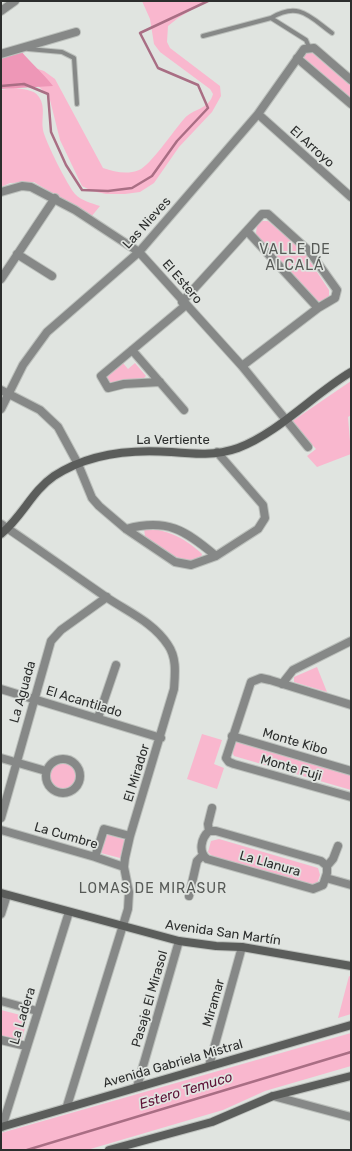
<!DOCTYPE html>
<html>
<head>
<meta charset="utf-8">
<style>
	body { margin:0 }
	#map { position:relative; width:352px; height:1151px; overflow:hidden; background:#e0e4e0; font-family:Rubik,sans-serif }
	canvas { display:block }
	.frame { position:absolute; inset:0; border:2px solid #2c2e2d; pointer-events:none }
</style>
</head>
<body>
<div id="map">
<canvas width="352" height="1151"></canvas>
<div class="frame"></div>
</div>
<script>
const ctx = document.querySelector('canvas').getContext('2d');
ctx.lineJoin = 'round';
function fill(path, color) { ctx.fillStyle = color; ctx.fill(path, 'evenodd'); }
function stroke(path, color, width, dash) { ctx.strokeStyle = color; ctx.lineWidth = width; ctx.lineCap = dash ? 'butt' : 'round'; ctx.setLineDash(dash || []); ctx.stroke(path); }
function label(font, color, halo, rows, align = 'center') {
  ctx.font = font + ' Rubik,sans-serif'; ctx.lineWidth = 3.5; ctx.setLineDash([]); ctx.textBaseline = 'middle'; ctx.strokeStyle = halo; ctx.fillStyle = color; for (const [text, x, y, turn = 0] of rows) {
    ctx.save(); ctx.translate(x, y); ctx.rotate((+turn || 0) * Math.PI / 180); ctx.textAlign = isNaN(turn) ? turn : align; if (halo) ctx.strokeText(text, 0, 0); ctx.fillText(text, 0, 0); ctx.restore();
  }
}
fill(new Path2D(`
	M142,1H206L178,18L168,26L167,42L170,48L220,86L221,96L212,112L179,147L154,183L140,192L125,194H106L92,191L82,186L60,140L49,96L38,86L29,66L44,71L55,79L103,168C115,172 127,175 139,170C150,166 174,130 184,119C193,108 209,110 213,94L210,89L160,52L154,44L150,19Z
	M310,51L351,86V100L304,59V53Z
	M13,88C22,89 34,89 39,97C46,107 41,119 43,130C45,141 68,186 75,194C82,201 91,203 100,206L91,217L34,182L10,183L1,187V90Z
	M262,221H268L303,251L329,290V296L322,301H316L311,297L256,234L257,224Z
	M123,363L128,369L135,363L146,376L143,379H131L110,384L106,377Z
	M351,381V415L348,417L351,454L317,467L307,456L316,449L291,422Z
	M149,528C171,532 185,538 202,554L201,558C180,566 162,548 145,536L144,529Z
	M317,667L327,692L294,682V677Z
	M202,734L222,740L214,764L224,768L217,789L187,779Z
	M237,741L351,774V790L234,756L232,752L235,743Z
	M49 776a14 14 0 1 1 28 0a14 14 0 1 1-28 0Z
	M107,834L125,840L120,858L101,853Z
	M219,839L318,868L320,875L317,884L310,886L213,857L208,852L211,841Z
	M349,976L351,977V1014L338,1018Z
	M1,1010L28,1017L21,1043L1,1037Z
	M351,1033V1066L265,1091L223,1110L87,1150H1V1133Z`), '#f9b7ce');
fill(new Path2D(`
	M21,51C31,63 43,73 53,86L1,89V57Z`), '#ee97b7');
stroke(new Path2D(`
	M1,86L24,84L48,94L51,132L66,165L82,190L108,191L132,188L152,176L177,141L208,108L198,85L158,68L140,33L208,1
	M27,1150L351,1052`), '#a96e84', 2.5);
const lane = new Path2D(`
	M271,18C299,1 310,17 332,33
	M203,36L271,18L306,40L309,47
	M28,49L62,52L74,58L77,104`);
const street = new Path2D(`
	M1,11L15,1
	M1,54L76,32
	M297,58L351,104
	M258,114L351,197
	M1,192L22,186L31,187L75,210L139,252L242,366L308,447
	M247,231L318,308
	M17,254L52,276
	M1,279L55,198
	M182,302L262,214H268L309,251L337,290L335,298L318,308L242,366
	M132,350L184,410
	M160,382L124,384L108,388L101,376L186,305
	M1,390L40,410L58,427L78,464L92,498L99,506L126,529L175,562L191,565L216,556L258,529L265,518L263,505L217,452
	M1,409L23,365L47,332L139,252L258,114L304,49L314,48L351,80
	M1,524C37,548 71,573 106,597C128,612 153,622 168,645C177,658 175,674 174,689L130,836L125,858L124,867L129,892L128,909L67,1106
	M126,529C167,518 185,530 216,556
	M282,684L293,670L351,641
	M1,689L161,738
	M351,705L270,680L261,678L251,682L226,758L229,762L234,764L351,797
	M98,718L116,665
	M232,736L351,771
	M1,758L46,771
	M46 776a17 17 0 1 1 34 0a17 17 0 1 1-34 0Z
	M1,818L51,641L61,630L107,597
	M1,830L95,857L124,867
	M209,831H216L321,861L327,866V873L323,885L313,889L207,859C198,852 201,838 209,831Z
	M209,831L208,824L212,808
	M95,857L104,829L130,836
	M327,866L333,859L338,846
	M326,878L351,885
	M189,896L197,861L203,855
	M1,914L7,895
	M1,1001L37,1011
	M1,1040L26,1046
	M209,1066L242,947
	M137,1087L179,941
	M273,1096L351,1117
	M2,1127L69,912`);
const secondary = new Path2D(`
	M1,534C22,517 32,491 54,476C89,453 131,449 171,452C194,454 216,456 238,448C278,433 314,394 351,372
	M1,893L179,941L216,946L242,947L351,966
	M1,1127L351,1025
	M109,1150L212,1122L273,1096L351,1076`);
stroke(lane, '#bcc0bc', 6);
stroke(street, '#bcc0bc', 10);
stroke(secondary, '#bcc0bc', 10);
stroke(lane, '#868887', 4);
stroke(street, '#868887', 8);
stroke(secondary, '#5b5d5b', 8);
label('13px', '#2c2e2d', '#e0e4e0', [
	["El Arroyo",312,147,42],
	["Las Nieves",147,223,-48],
	["El Estero",182,282,49],
	["La Vertiente",173,440],
	["La Aguada",23,692,-74],
	["El Acantilado",84,702,17],
	["Monte Kibo",295,742,16],
	["Monte Fuji",291,768,16],
	["El Mirador",137,773,-73],
	["La Cumbre",66,836,16],
	["La Llanura",270,864,16],
	["Avenida San Martín",223,933,8],
	["Pasaje El Mirasol",150,999,-74],
	["Miramar",214,1003,-74],
	["La Ladera",23,1016,-73],
	["Avenida Gabriela Mistral",173,1064,-16]
]);
ctx.letterSpacing = '1px';
label('14px', '#565956', '#e0e4e0', [
	["VALLE DE",295,250],
	["ALCALÁ",295,266],
	["LOMAS DE MIRASUR",153,889]
]);
ctx.letterSpacing = '0px';
label('italic 14px', '#5d1136', '#e0e4e0', [
	["Estero Temuco",186,1091,-17]
]);
</script>
</body>
</html>
